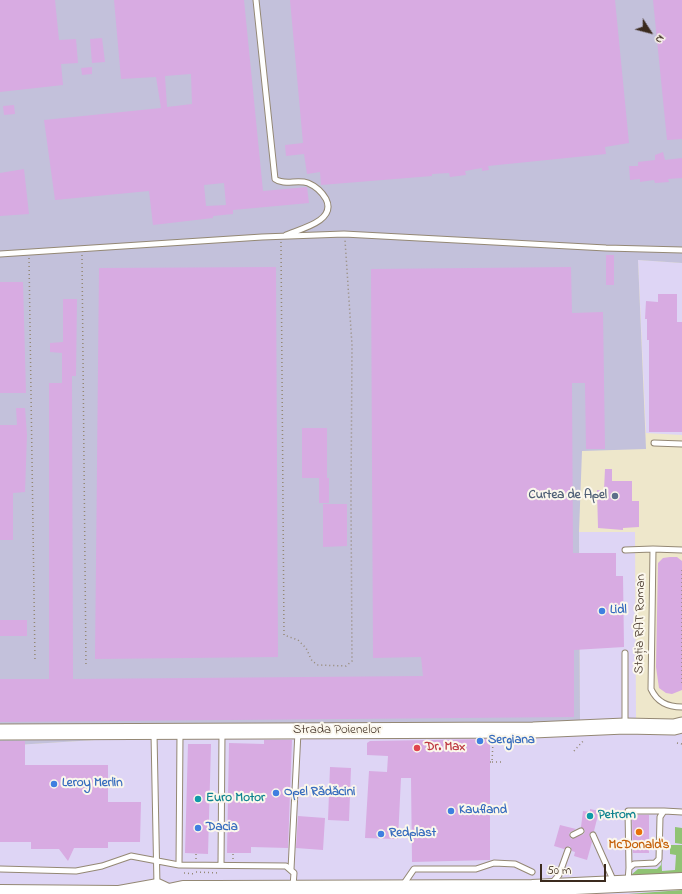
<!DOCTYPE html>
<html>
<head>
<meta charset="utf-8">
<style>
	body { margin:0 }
	#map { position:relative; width:682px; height:894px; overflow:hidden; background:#eee7cb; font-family:"Indie Flower",sans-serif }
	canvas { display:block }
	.north { position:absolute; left:630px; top:12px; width:40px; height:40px; -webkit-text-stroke:3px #fbf7ec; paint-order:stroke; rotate:126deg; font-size:11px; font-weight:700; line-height:16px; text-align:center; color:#3b2a1e }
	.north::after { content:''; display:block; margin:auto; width:14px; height:18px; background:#3b2a1e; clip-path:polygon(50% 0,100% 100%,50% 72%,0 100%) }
	.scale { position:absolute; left:540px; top:864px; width:66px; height:18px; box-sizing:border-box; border:2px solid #3b2a1e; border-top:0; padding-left:5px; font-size:12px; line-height:14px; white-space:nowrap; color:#3b2a1e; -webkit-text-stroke:3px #fbf7ec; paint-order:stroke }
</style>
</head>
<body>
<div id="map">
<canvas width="682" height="894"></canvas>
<div class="north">N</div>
<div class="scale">50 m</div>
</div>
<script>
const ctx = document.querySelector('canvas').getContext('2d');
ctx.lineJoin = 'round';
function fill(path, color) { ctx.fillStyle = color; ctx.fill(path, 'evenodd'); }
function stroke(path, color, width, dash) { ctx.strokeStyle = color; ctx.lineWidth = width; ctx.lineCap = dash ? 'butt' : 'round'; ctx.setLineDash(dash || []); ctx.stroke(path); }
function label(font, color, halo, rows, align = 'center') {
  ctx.font = font + ' "Indie Flower",sans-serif'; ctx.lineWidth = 4; ctx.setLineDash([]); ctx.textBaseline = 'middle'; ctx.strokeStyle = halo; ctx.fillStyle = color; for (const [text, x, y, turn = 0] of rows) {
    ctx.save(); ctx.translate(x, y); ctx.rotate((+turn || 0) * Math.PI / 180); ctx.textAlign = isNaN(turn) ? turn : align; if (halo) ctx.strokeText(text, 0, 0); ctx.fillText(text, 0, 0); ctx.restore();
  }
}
fill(new Path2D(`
	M638,260L682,263V435L646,433Z
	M579,532H635L636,718L682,720V894H0V746L206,733L580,721Z`), '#ded5f5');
fill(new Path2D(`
	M0,0H682V263L638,260L646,449L582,451L579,532L580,721L206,733L0,746Z`), '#c3c1db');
fill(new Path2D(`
	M675,827L682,828V844L675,843Z
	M670,845H682V875L636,877L631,875L638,869H657L661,865V853L662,871L675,870L676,855L670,854Z
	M682,890V894H628Z`), '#90c374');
fill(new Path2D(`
	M0,0H55L59,40L76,39L78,63L61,64L63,85L0,92Z
	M114,0H244L263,191L307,187L309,203L233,210V214L213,216V218L153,225L149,191L55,200L44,120L161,108L156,77L121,79ZM191,74L192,104L167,107L165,76ZM224,183L226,205L206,206L204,185Z
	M290,0H615L629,143L605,147L606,154L488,166L489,170L482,171V168L465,171L466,175L450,177L449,173L432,174V176L321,185L320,172L307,174L304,154L286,156L285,145L303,143Z
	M653,0H682V139L667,140Z
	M102,38L105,62L92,63L90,39Z
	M92,67V74L82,75L81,68Z
	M14,105L15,114L4,115L3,106Z
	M663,152L665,160L682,158V178L668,179L669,182L655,183L654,180L640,182V179L630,180L629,166H638V162L655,160V155Z
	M24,169L29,214L0,216V173Z
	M606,255H614V285H606Z
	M276,267L278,657L95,659L99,268Z
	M571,267L572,313L603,312L605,449H586L585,383H572L573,553H616V576H623L624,647L574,650V717L0,722V679H49V383H62V353L50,352V343L63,342V299H77L76,376H72L73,679L423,676L421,657L373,658L371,269Z
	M0,282H23L26,393H0Z
	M658,294H677V322H682V432H649V340H647V319H645L646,301L658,302Z
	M16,408H25L27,435L25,492L13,493V540H0V425H17Z
	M302,428H327V478H329V503H319V478H302Z
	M605,469H612V481H632V501H639V527L623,528V530L598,528L597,490H604Z
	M323,504H347V546L323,547Z
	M670,557H677L682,561V690L672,694L666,693L659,688L656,667L658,563L663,558Z
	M0,620H27V636H0Z
	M490,739V860L412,862L411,778H401L398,839L365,838L369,771L387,772L388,756L367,755V743L370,741Z
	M264,740H292L288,848L251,847V853H227L229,743L264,744Z
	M0,741H25V765H108V802H141L140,842H108V848H74L68,861L59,849H31V842H0Z
	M188,744H211L208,854L185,853Z
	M330,767L351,768L349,821L328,820Z
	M590,809L599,811L594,831L589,834L592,842L587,860L574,856L575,852L572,851L570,846L564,849L554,846L560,825L576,829L569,833L571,839L584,834L585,830L581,827L583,811L590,812Z
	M632,815H649V853H633Z
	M298,816L325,818L323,850L296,848Z`), '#d8abe2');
const lane = new Path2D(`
	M256,0L275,179C284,186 297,179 308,183C315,186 322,192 326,199C337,221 300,229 286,235
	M0,254L262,237L344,234L606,248L682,250
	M654,443L682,444
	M625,550L653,549
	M682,550L653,549L651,689C657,702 667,707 682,707
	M625,725V653
	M154,734L157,886
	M573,835L581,831
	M593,835L614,882
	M179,865L180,734
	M221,865L222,732
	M629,868L628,811H664
	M0,869L76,871L102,866L131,856L179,865L286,866L294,873L293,886
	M291,869L298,732
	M628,881L629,868L634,864L655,863L659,859L660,817L664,811L682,812
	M552,883L559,875L568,850
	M403,885L414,869H476L494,863L515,864L532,872`);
const secondary = new Path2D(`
	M0,732L533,730L625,726L674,727L682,725`);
const primary = new Path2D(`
	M169,892L183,889H215L532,888L682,881
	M0,893L118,894L157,887L172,894`);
stroke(lane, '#948874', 7);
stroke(secondary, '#948874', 17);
stroke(primary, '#948874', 18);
stroke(new Path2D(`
	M281,242L284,635L298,640L306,648L312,661L318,665L346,666L352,661L351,500L352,345L345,240
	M82,255L86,667
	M29,258L35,662
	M682,570V683
	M677,743L682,744
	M574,751L584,740
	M490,762H492L493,741
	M492,762H501
	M196,859V853
	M233,859V853
	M196,872L219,873
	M184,873L196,874`), '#948874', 1.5, [1, 3]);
stroke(lane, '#fff', 5);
stroke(secondary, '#fff', 15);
stroke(primary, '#fff', 16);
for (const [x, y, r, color] of [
	[615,496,4,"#5c6f8a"],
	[602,611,4,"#3f7fe0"],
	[480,741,4,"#3f7fe0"],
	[417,748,4,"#e0444e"],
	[54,784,4,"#3f7fe0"],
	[276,793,4,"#3f7fe0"],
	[198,799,4,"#0f9aa8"],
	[451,811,4,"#3f7fe0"],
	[590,816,4,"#0f9aa8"],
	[198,828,4,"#3f7fe0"],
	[639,832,4,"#e8710a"],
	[381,834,4,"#3f7fe0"]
]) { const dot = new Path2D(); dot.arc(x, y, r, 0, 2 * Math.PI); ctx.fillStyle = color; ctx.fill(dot); stroke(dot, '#fbf7ec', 1.5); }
label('bold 13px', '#4e5e75', '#fbf7ec', [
	["Curtea de Apel",607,496]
], 'right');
label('bold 13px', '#366cbe', '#fbf7ec', [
	["Lidl",610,611],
	["Sergiana",488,741],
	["Leroy Merlin",62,784],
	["Opel Rădăcini",284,793],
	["Kaufland",459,811],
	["Dacia",206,828],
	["Redplast",389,834]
], 'left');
label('13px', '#3b2a1e', '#fbf7ec', [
	["Stația RAT Roman",641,624,-89],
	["Strada Poienelor",337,731]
]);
label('bold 13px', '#be3a42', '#fbf7ec', [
	["Dr. Max",425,748]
], 'left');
label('bold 13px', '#0d838f', '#fbf7ec', [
	["Euro Motor",206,799],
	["Petrom",598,816]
], 'left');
label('bold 13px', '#c56008', '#fbf7ec', [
	["McDonald's",639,846]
]);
</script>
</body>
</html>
